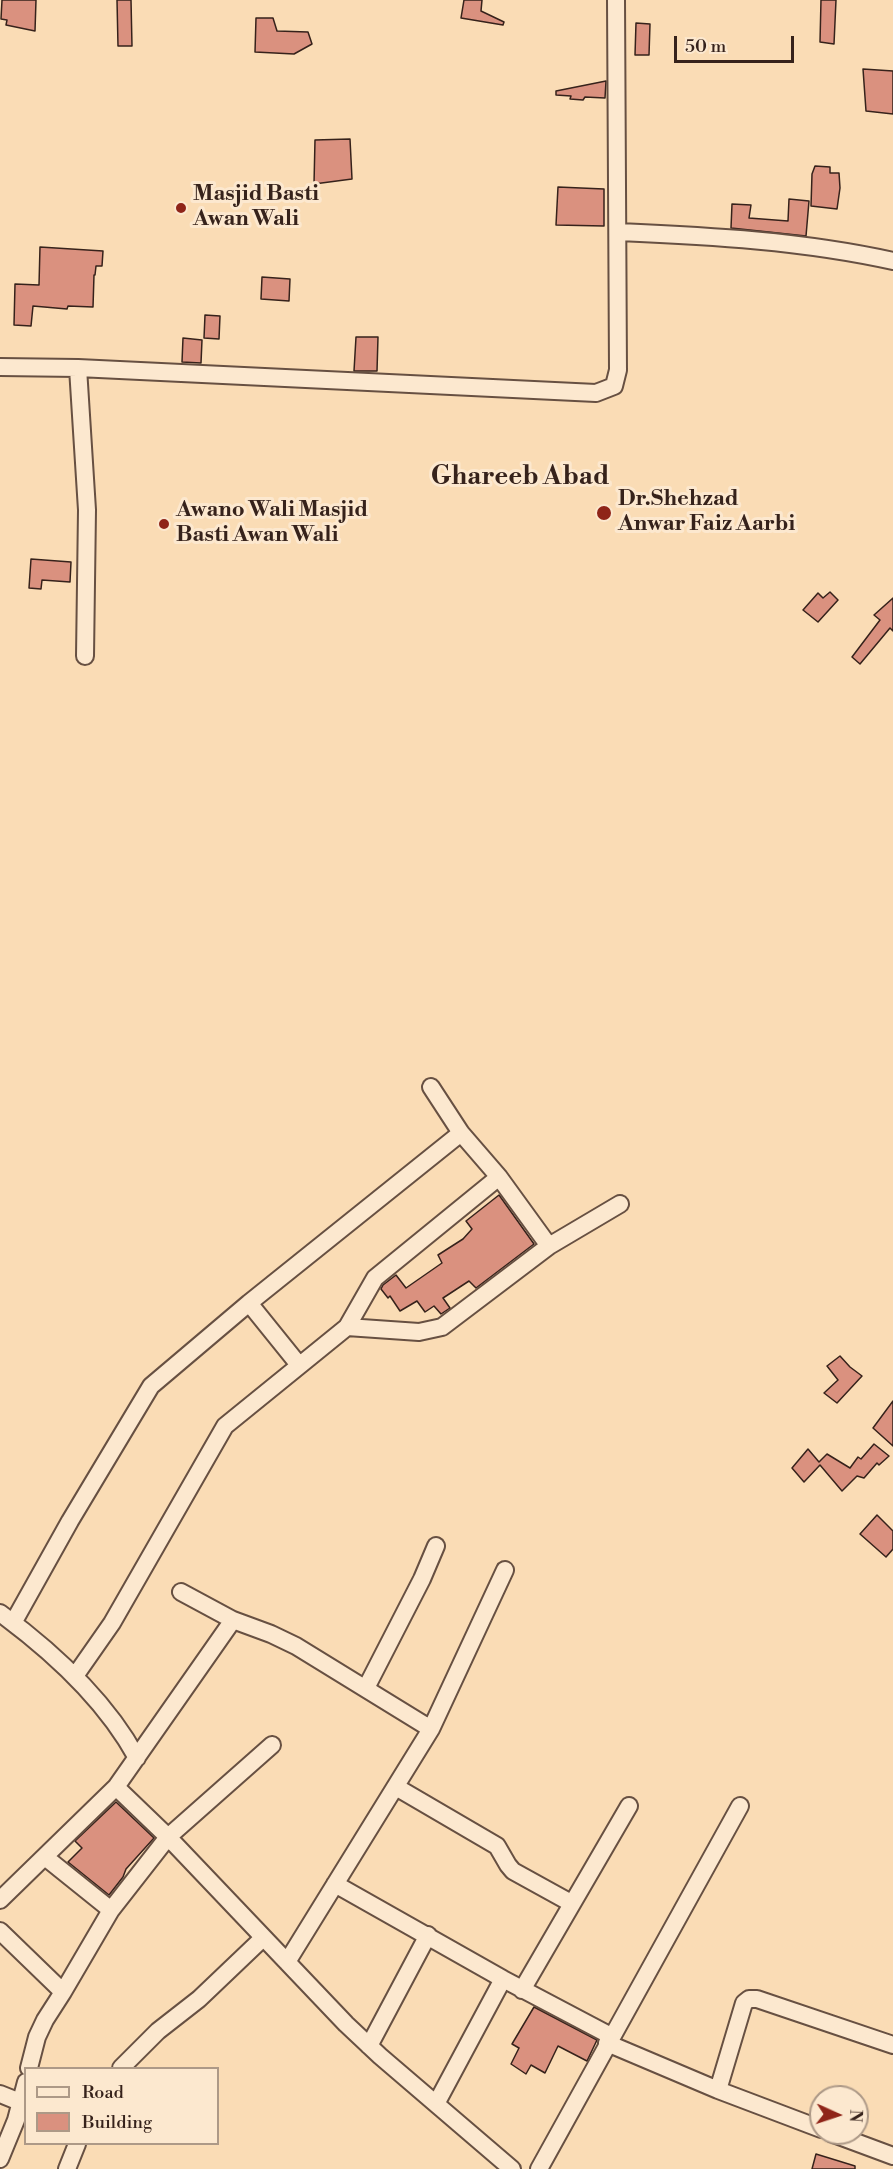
<!DOCTYPE html>
<html>
<head>
<meta charset="utf-8">
<style>
	body { margin:0 }
	#map { position:relative; width:893px; height:2169px; overflow:hidden; background:#fadcb5; font-family:"Libre Bodoni",serif }
	canvas { display:block }
	.legend { position:absolute; left:24px; top:2067px; width:195px; height:78px; box-sizing:border-box; background:#fce8cf; border:2px solid #ad9987; margin:0; padding:8px 10px; list-style:none; font-size:18px; color:#36221b }
	.legend li { display:flex; align-items:center; gap:12px; height:30px }
	.legend b { width:30px; border:2px solid #ad9987 }
	.north { position:absolute; left:809px; top:2085px; width:60px; height:60px; box-sizing:border-box; background:#fce8cf; border:2px solid #ad9987; border-radius:50%; rotate:93deg; font-size:16px; font-weight:700; line-height:24px; text-align:center; color:#36221b }
	.north::after { content:''; display:block; margin:auto; width:21px; height:27px; background:#8f2418; clip-path:polygon(50% 0,100% 100%,50% 72%,0 100%) }
	.scale { position:absolute; left:674px; top:36px; width:120px; height:27px; box-sizing:border-box; border:3px solid #36221b; border-top:0; padding-left:8px; font-size:18px; line-height:21px; white-space:nowrap; color:#36221b; -webkit-text-stroke:4px #fce8cf; paint-order:stroke }
</style>
</head>
<body>
<div id="map">
<canvas width="893" height="2169"></canvas>
<ul class="legend">
<li><b style="height:8px;background:#fce8cf"></b>Road</li>
<li><b style="height:16px;background:#da917f"></b>Building</li>
</ul>
<div class="north">N</div>
<div class="scale">50 m</div>
</div>
<script>
const ctx = document.querySelector('canvas').getContext('2d');
ctx.lineJoin = 'round';
function fill(path, color) { ctx.fillStyle = color; ctx.fill(path, 'evenodd'); }
function stroke(path, color, width, dash) { ctx.strokeStyle = color; ctx.lineWidth = width; ctx.lineCap = dash ? 'butt' : 'round'; ctx.setLineDash(dash || []); ctx.stroke(path); }
function label(font, color, halo, rows, align = 'center') {
  ctx.font = font + ' "Libre Bodoni",serif'; ctx.lineWidth = 6; ctx.setLineDash([]); ctx.textBaseline = 'middle'; ctx.strokeStyle = halo; ctx.fillStyle = color; for (const [text, x, y, turn = 0] of rows) {
    ctx.save(); ctx.translate(x, y); ctx.rotate((+turn || 0) * Math.PI / 180); ctx.textAlign = isNaN(turn) ? turn : align; if (halo) ctx.strokeText(text, 0, 0); ctx.fillText(text, 0, 0); ctx.restore();
  }
}
const building = new Path2D(`
	M2,0H36L35,31L6,25L7,20L1,19Z
	M117,0H131L132,46H118Z
	M464,0H482L481,11L504,22L503,25L461,18Z
	M821,0H836L834,44L820,42Z
	M256,18H273L277,31L308,32L312,44L294,54L255,52Z
	M636,23L650,24L649,55H635Z
	M863,69L893,71V114L866,111Z
	M606,81L605,98L585,97L583,100L570,99L571,96L556,95V91Z
	M350,139L352,179L314,184L315,140Z
	M815,166L830,167V173H839L840,188L837,209L811,206L812,174Z
	M558,187L604,189V226L556,225Z
	M789,199L809,201L806,236L731,228L732,204L751,205L749,218L788,221Z
	M40,247L103,251L102,266H96L95,275H94L93,307L68,306L67,309L33,306L31,326L14,325L15,284L39,285Z
	M262,277L290,279L289,301L261,299Z
	M205,315L220,316L219,339L204,338Z
	M356,337H378L377,371H354Z
	M183,338L202,340L201,363L182,362Z
	M31,559L71,562L70,582L42,580L41,589L29,588Z
	M830,592L838,600L818,622L803,610L818,593L823,598Z
	M893,598V631L890,628L860,664L852,657L880,620L874,615Z
	M499,1195L534,1244L476,1288L469,1281L443,1298L450,1308L441,1314L434,1306L425,1312L417,1301L400,1311L390,1296L388,1298L381,1289L383,1285L396,1275L406,1288L442,1263L438,1255L463,1239L472,1229L466,1221Z
	M840,1356L850,1367L862,1376L837,1403L824,1393L838,1380L827,1366Z
	M893,1401V1446L873,1428Z
	M874,1444L889,1456L879,1465L877,1463L864,1478L857,1476L842,1491L820,1465L804,1482L792,1468L808,1449L819,1462L827,1454L850,1468L858,1457L861,1459Z
	M877,1515L893,1531V1549L886,1557L860,1534Z
	M116,1802L154,1838L126,1869L123,1877L109,1895L68,1862L82,1848L75,1841Z
	M534,2007L597,2040L587,2061L558,2046L545,2073L531,2065L526,2074L511,2064L519,2048L512,2044Z
	M816,2154L855,2166V2169H812Z`);
fill(building, '#da917f');
stroke(building, '#36221b', 1.5);
const street = new Path2D(`
	M619,232C710,236 803,241 893,261
	M0,367L78,368L596,393L614,386L618,370L616,0
	M78,368L87,510L85,656
	M431,1087L461,1133L499,1177L549,1246
	M249,1303L299,1365
	M347,1327L375,1278L499,1177
	M181,1592L233,1620L271,1634L296,1646L431,1729
	M0,1613C53,1652 105,1699 137,1758
	M13,1623L70,1521L151,1386L249,1303L461,1133
	M75,1676L112,1623L225,1426L347,1327L419,1332L442,1327L549,1246L620,1204
	M366,1688L422,1579L436,1546
	M116,1787L168,1837L346,2024L380,2056L512,2169
	M396,1787L497,1846L508,1865L513,1871L571,1903
	M45,1857L111,1910
	M335,1884L503,1979L611,2036
	M0,1900L116,1787L233,1620
	M0,1931L63,1992
	M287,1962L431,1729L505,1570
	M522,1990L629,1806
	M607,2043L718,2090L821,2129
	M369,2046L428,1935
	M29,2068L37,2037L45,2020L63,1992L111,1910L168,1837L272,1745
	M121,2068L158,2031L199,1999L263,1938
	M718,2090L744,2003L749,1999H757L893,2045
	M0,2094L20,2102
	M436,2104L503,1979
	M831,2133L893,2156
	M0,2159L16,2120L26,2082
	M67,2169L77,2144
	M539,2169L740,1806`);
stroke(street, '#675042', 20);
stroke(street, '#fce8cf', 16);
for (const [x, y, r, color] of [
	[181,208,6,"#8f2418"],
	[604,513,8,"#8f2418"],
	[164,524,6,"#8f2418"]
]) { const dot = new Path2D(); dot.arc(x, y, r, 0, 2 * Math.PI); ctx.fillStyle = color; ctx.fill(dot); stroke(dot, '#fce8cf', 2); }
label('bold 22px', '#36221b', '#fce8cf', [
	["Masjid Basti",193,195],
	["Awan Wali",193,220],
	["Dr.Shehzad",618,500],
	["Anwar Faiz Aarbi",618,525],
	["Awano Wali Masjid",176,511],
	["Basti Awan Wali",176,536]
], 'left');
label('bold 26px', '#36221b', '#fce8cf', [
	["Ghareeb Abad",520,478]
]);
</script>
</body>
</html>
